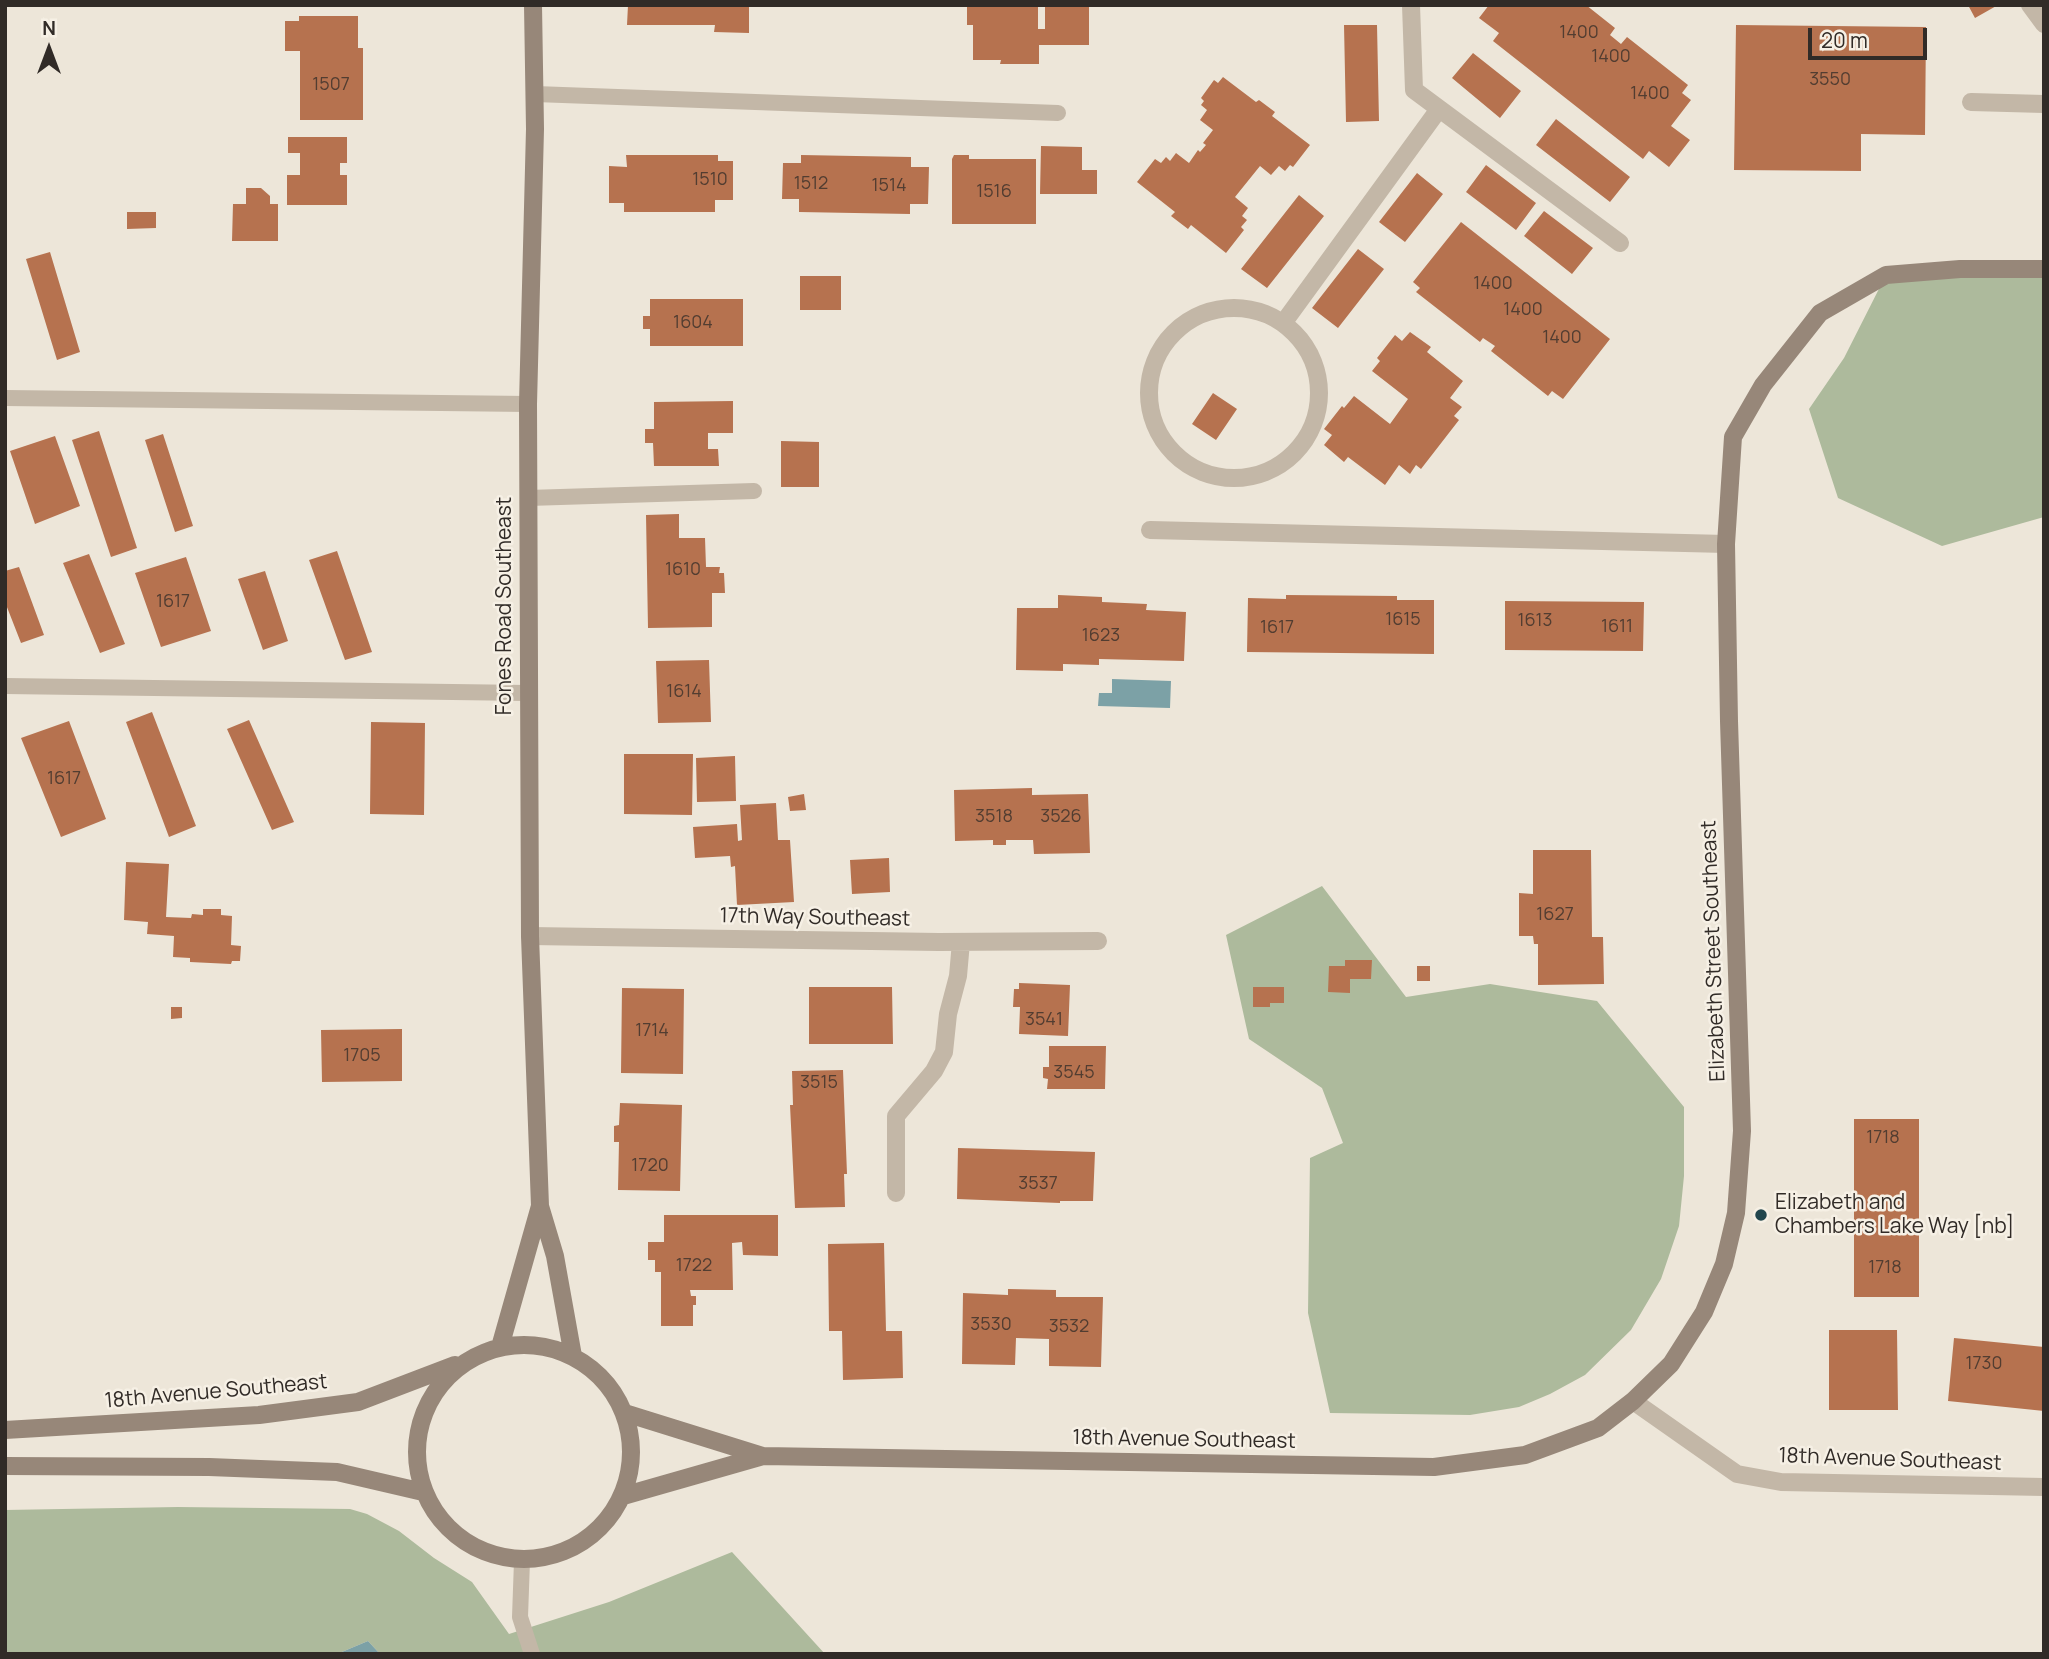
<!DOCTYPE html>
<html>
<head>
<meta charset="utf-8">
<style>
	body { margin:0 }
	#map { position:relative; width:2049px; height:1659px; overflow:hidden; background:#ede6d9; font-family:Manrope,sans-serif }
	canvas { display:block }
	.frame { position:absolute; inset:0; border:7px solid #312b27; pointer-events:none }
	.north { position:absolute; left:14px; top:14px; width:70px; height:70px; -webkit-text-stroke:5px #f6f0e5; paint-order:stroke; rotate:0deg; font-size:19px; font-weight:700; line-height:28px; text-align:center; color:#312b27 }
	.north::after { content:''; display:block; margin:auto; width:24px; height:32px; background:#312b27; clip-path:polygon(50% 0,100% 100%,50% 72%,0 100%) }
	.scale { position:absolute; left:1808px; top:28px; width:119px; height:32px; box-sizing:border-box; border:4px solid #312b27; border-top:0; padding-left:9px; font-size:21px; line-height:24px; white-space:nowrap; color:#312b27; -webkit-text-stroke:5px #f6f0e5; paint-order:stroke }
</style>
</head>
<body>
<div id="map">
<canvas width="2049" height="1659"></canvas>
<div class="frame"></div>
<div class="north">N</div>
<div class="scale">20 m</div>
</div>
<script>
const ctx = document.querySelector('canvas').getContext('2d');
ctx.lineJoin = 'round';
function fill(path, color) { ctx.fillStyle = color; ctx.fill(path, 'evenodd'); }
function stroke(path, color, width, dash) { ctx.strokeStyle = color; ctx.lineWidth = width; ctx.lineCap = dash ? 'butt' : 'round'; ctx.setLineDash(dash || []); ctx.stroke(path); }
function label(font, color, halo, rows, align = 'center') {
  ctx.font = font + ' Manrope,sans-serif'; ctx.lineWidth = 5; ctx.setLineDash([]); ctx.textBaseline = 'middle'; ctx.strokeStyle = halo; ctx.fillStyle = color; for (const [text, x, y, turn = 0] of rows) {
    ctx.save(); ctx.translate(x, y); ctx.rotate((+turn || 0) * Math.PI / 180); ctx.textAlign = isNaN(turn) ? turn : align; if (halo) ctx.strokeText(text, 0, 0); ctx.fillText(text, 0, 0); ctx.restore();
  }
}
fill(new Path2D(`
	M2044,269V517L1942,546L1838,498L1809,409L1844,358L1886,275Z
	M1322,886L1406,997L1490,984L1597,1001L1684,1107V1176L1679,1226L1661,1279L1631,1330L1585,1375L1550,1394L1519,1407L1470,1415L1330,1413L1308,1313L1310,1158L1343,1143L1322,1088L1249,1039L1226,935Z
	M178,1507L350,1509L367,1514L399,1531L434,1558L472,1582L509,1634L609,1602L732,1552L825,1654H380L368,1641L337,1654H5V1510Z`), '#adba9c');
fill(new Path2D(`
	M1112,679L1171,681L1170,708L1098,706L1099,693H1112Z
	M368,1641L380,1654H337Z`), '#7ca1a6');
fill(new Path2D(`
	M628,5H749V33L714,32L715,25H627Z
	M967,5H1038V29H1045V5H1089V45H1039V64H1000L1001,60H973V25H967Z
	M1489,5H1586L1615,28L1610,35L1621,44L1627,37L1688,85L1682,93L1691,100L1671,126L1690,140L1669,167L1649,151L1643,159L1493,41L1499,33L1479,18Z
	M1968,5H1998L1975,18Z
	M299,16H358V48H363V120H300V51H285V21H299Z
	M1344,25H1377L1379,121L1346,122Z
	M1736,25L1926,27L1925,135L1861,134V171L1734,170Z
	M1473,53L1521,91L1500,118L1452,78Z
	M1223,77L1256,102L1259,100L1275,112L1272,116L1310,145L1293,167L1290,165L1285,171L1279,166L1271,175L1260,166L1235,197L1248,208L1242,216L1247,220L1241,227L1244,230L1226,253L1191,225L1188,229L1171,216L1175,212L1137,182L1155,159L1161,163L1166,157L1170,161L1176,153L1189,163L1198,150L1200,152L1206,145L1203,143L1213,130L1200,120L1207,110L1201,105L1204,101L1201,98L1214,80L1218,83Z
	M1556,119L1630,177L1610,202L1536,145Z
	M288,137H347V163H340V175H347V205H287V175H300V153H288Z
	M1041,146L1082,147V170H1097V194H1040Z
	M626,155H718V161H733V200H715V212H624V203H609V166L627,167Z
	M801,155L911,157V167H929L928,204H910V214L799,212V199H782L783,163H801Z
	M954,155H969V159H1036V224H952V159Z
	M1486,165L1536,203L1516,230L1466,192Z
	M1417,173L1443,194L1405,242L1379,222Z
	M246,188H261L270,196V204H278V241H232L233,204H246Z
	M1299,195L1324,216L1267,288L1241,269Z
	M1544,211L1593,248L1572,274L1524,236Z
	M127,212H156V228L127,229Z
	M1461,222L1610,339L1563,399L1552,391L1548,396L1491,351L1495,346L1483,338L1480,342L1416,292L1420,288L1413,282Z
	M1358,249L1384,269L1338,328L1312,308Z
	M50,252L80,352L57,360L26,259Z
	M800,276H841V310H800Z
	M650,299H743V346H650V329H643V316H650Z
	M1410,332L1431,347L1427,352L1463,381L1450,398L1462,407L1454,416L1459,420L1421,469L1416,465L1410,474L1399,465L1385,485L1348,457L1344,462L1324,445L1332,435L1324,429L1342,406L1344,408L1354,396L1390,424L1408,399L1372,371L1380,361L1377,358L1395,335L1402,341Z
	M1213,393L1237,409L1216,440L1192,424Z
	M733,401V433H708V449H718L719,466H654L653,443H645V429H654V402Z
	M99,431L137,548L111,557L72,440Z
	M163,434L193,526L175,532L145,440Z
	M55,436L80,506L35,524L10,451Z
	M781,441L819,442V487H781Z
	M679,514V538H705L706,567H720L719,573H724L725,593H712V627L648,628L646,515Z
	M337,551L372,652L345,660L309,560Z
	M89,554L125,644L100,653L63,563Z
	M186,557L211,631L161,647L135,573Z
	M19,567L44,635L21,643L5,602V571Z
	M265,571L288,641L263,650L238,579Z
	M1058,595L1102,597V602L1147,604L1146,610L1186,612L1184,661L1099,659V665L1063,664V671L1016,670L1017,608H1058Z
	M1286,595L1397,596V600H1434V654L1247,652L1248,598L1286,599Z
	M1505,601L1644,602L1643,651L1505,650Z
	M709,660L711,722L658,723L656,661Z
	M152,712L196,826L169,837L126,722Z
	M249,720L294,822L272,830L227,729Z
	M69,721L106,819L61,837L21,738Z
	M371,722L425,723L424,815L370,814Z
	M624,754H693L692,815L624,814Z
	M735,756L736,801L697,802L696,758Z
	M1032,788V795L1088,794L1090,853L1034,854L1033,840H1006V845H993V840L955,841L954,790Z
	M804,794L806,810L790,811L788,797Z
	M776,803L778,840H790L794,902L737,905L735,866L731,867L730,856L695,858L693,827L737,824L738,841L742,840L740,805Z
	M1533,850H1591L1592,937H1603L1604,984L1538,985V944H1534L1533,936H1519V893L1533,894Z
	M889,858L890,892L852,894L850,860Z
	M126,862L169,864L166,917L191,918L192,914L203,915V909H221V915L232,916L231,945L241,946L240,961H232L231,964L190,962V958L173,957L174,936L147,934L148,922L124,920Z
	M1345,960H1372L1371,979H1350V993L1328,992L1329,966H1345Z
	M1417,966H1430V981H1417Z
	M1019,983L1070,985L1068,1036L1019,1034L1020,1007H1013L1014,989H1019Z
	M809,987H892L893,1044H809Z
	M1253,987H1284V1003H1270V1007H1253Z
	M622,988L684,989L683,1074L621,1073Z
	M171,1007H182V1018L171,1019Z
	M402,1029V1081L322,1082L321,1030Z
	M1049,1046H1106L1105,1089H1047L1048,1079L1043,1078V1067H1049Z
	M843,1070L847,1174H844L845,1207L795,1208L790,1105H793L792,1071Z
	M620,1103L682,1105L680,1191L618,1190L619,1142H614V1126L619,1125Z
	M1854,1119H1919V1297H1854Z
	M958,1148L1095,1152L1093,1201H1060V1203L957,1199Z
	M664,1215H778V1256L743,1255L742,1242L732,1243L733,1290H690L691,1296H696V1305H693V1326H661V1272H655V1260H648V1242H664Z
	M884,1243L886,1331H902L903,1378L843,1380L842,1331H829L828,1244Z
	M1008,1289L1056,1290V1297H1103L1101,1367L1049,1366V1339L1016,1338L1015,1365L962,1364L963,1293L1008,1295Z
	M1829,1330H1897L1898,1410H1829Z
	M1954,1338L2044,1347V1411L1948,1401Z`), '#b6724f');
stroke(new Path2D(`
	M535,94L1058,113
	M5,398L528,404
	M528,498L754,491
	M5,686L527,693
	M522,1561L520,1617L532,1654`), '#c3b7a7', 16);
stroke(new Path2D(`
	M1411,5L1414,90L1620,243
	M2030,5L2044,24
	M1971,102L2044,104
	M1149 393a85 85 0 1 1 170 0a85 85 0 1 1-170 0Z
	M1284,322L1439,109
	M1150,530L1726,544
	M530,936L939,942L1098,941
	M896,1193V1116L934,1071L944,1052L948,1014L958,976L961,942
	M1633,1401L1737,1474L1781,1482L2044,1487`), '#c3b7a7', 18);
stroke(new Path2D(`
	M533,5L535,129L528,404L530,936L540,1206L555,1256L573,1356
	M417 1452a107 107 0 1 1 214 0a107 107 0 1 1-214 0Z
	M500,1347L540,1206
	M625,1413L763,1456
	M5,1430L259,1415L358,1402L455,1365
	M5,1466L209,1467L337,1472L423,1492
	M623,1496L763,1456L1434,1467L1525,1455L1598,1428L1633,1401L1671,1364L1704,1312L1724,1264L1736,1213L1742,1131L1729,721L1726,544L1733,437L1763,385L1820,313L1886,275L1960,269H2044`), '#978779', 18);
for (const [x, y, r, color] of [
	[1761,1215,7,"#22464d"]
]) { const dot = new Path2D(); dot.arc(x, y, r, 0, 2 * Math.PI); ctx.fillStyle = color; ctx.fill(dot); stroke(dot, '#f6f0e5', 2.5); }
label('18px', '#523d31', null, [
	["1400",1579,33],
	["1400",1611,57],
	["3550",1830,80],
	["1507",331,85],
	["1400",1650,94],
	["1510",710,180],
	["1512",811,184],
	["1514",889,186],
	["1516",994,192],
	["1400",1493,284],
	["1400",1523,310],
	["1604",693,323],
	["1400",1562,338],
	["1610",683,570],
	["1617",173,602],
	["1615",1403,620],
	["1613",1535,621],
	["1611",1617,627],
	["1617",1277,628],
	["1623",1101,636],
	["1614",684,692],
	["1617",64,779],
	["3518",994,817],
	["3526",1061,817],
	["1627",1555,915],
	["3541",1044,1020],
	["1714",652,1031],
	["1705",362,1056],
	["3545",1074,1073],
	["3515",819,1083],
	["1718",1883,1138],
	["1720",650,1166],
	["3537",1038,1184],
	["1722",694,1266],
	["1718",1885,1268],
	["3530",991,1325],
	["3532",1069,1327],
	["1730",1984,1364]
]);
label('21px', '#312b27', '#f6f0e5', [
	["Fones Road Southeast",505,606,-90],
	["17th Way Southeast",815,918,1],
	["Elizabeth Street Southeast",1714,951,-92],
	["18th Avenue Southeast",216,1392,-5],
	["18th Avenue Southeast",1184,1440,1],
	["18th Avenue Southeast",1890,1460,2]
]);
label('21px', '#312b27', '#f6f0e5', [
	["Elizabeth and",1775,1203],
	["Chambers Lake Way [nb]",1775,1227]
], 'left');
</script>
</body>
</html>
